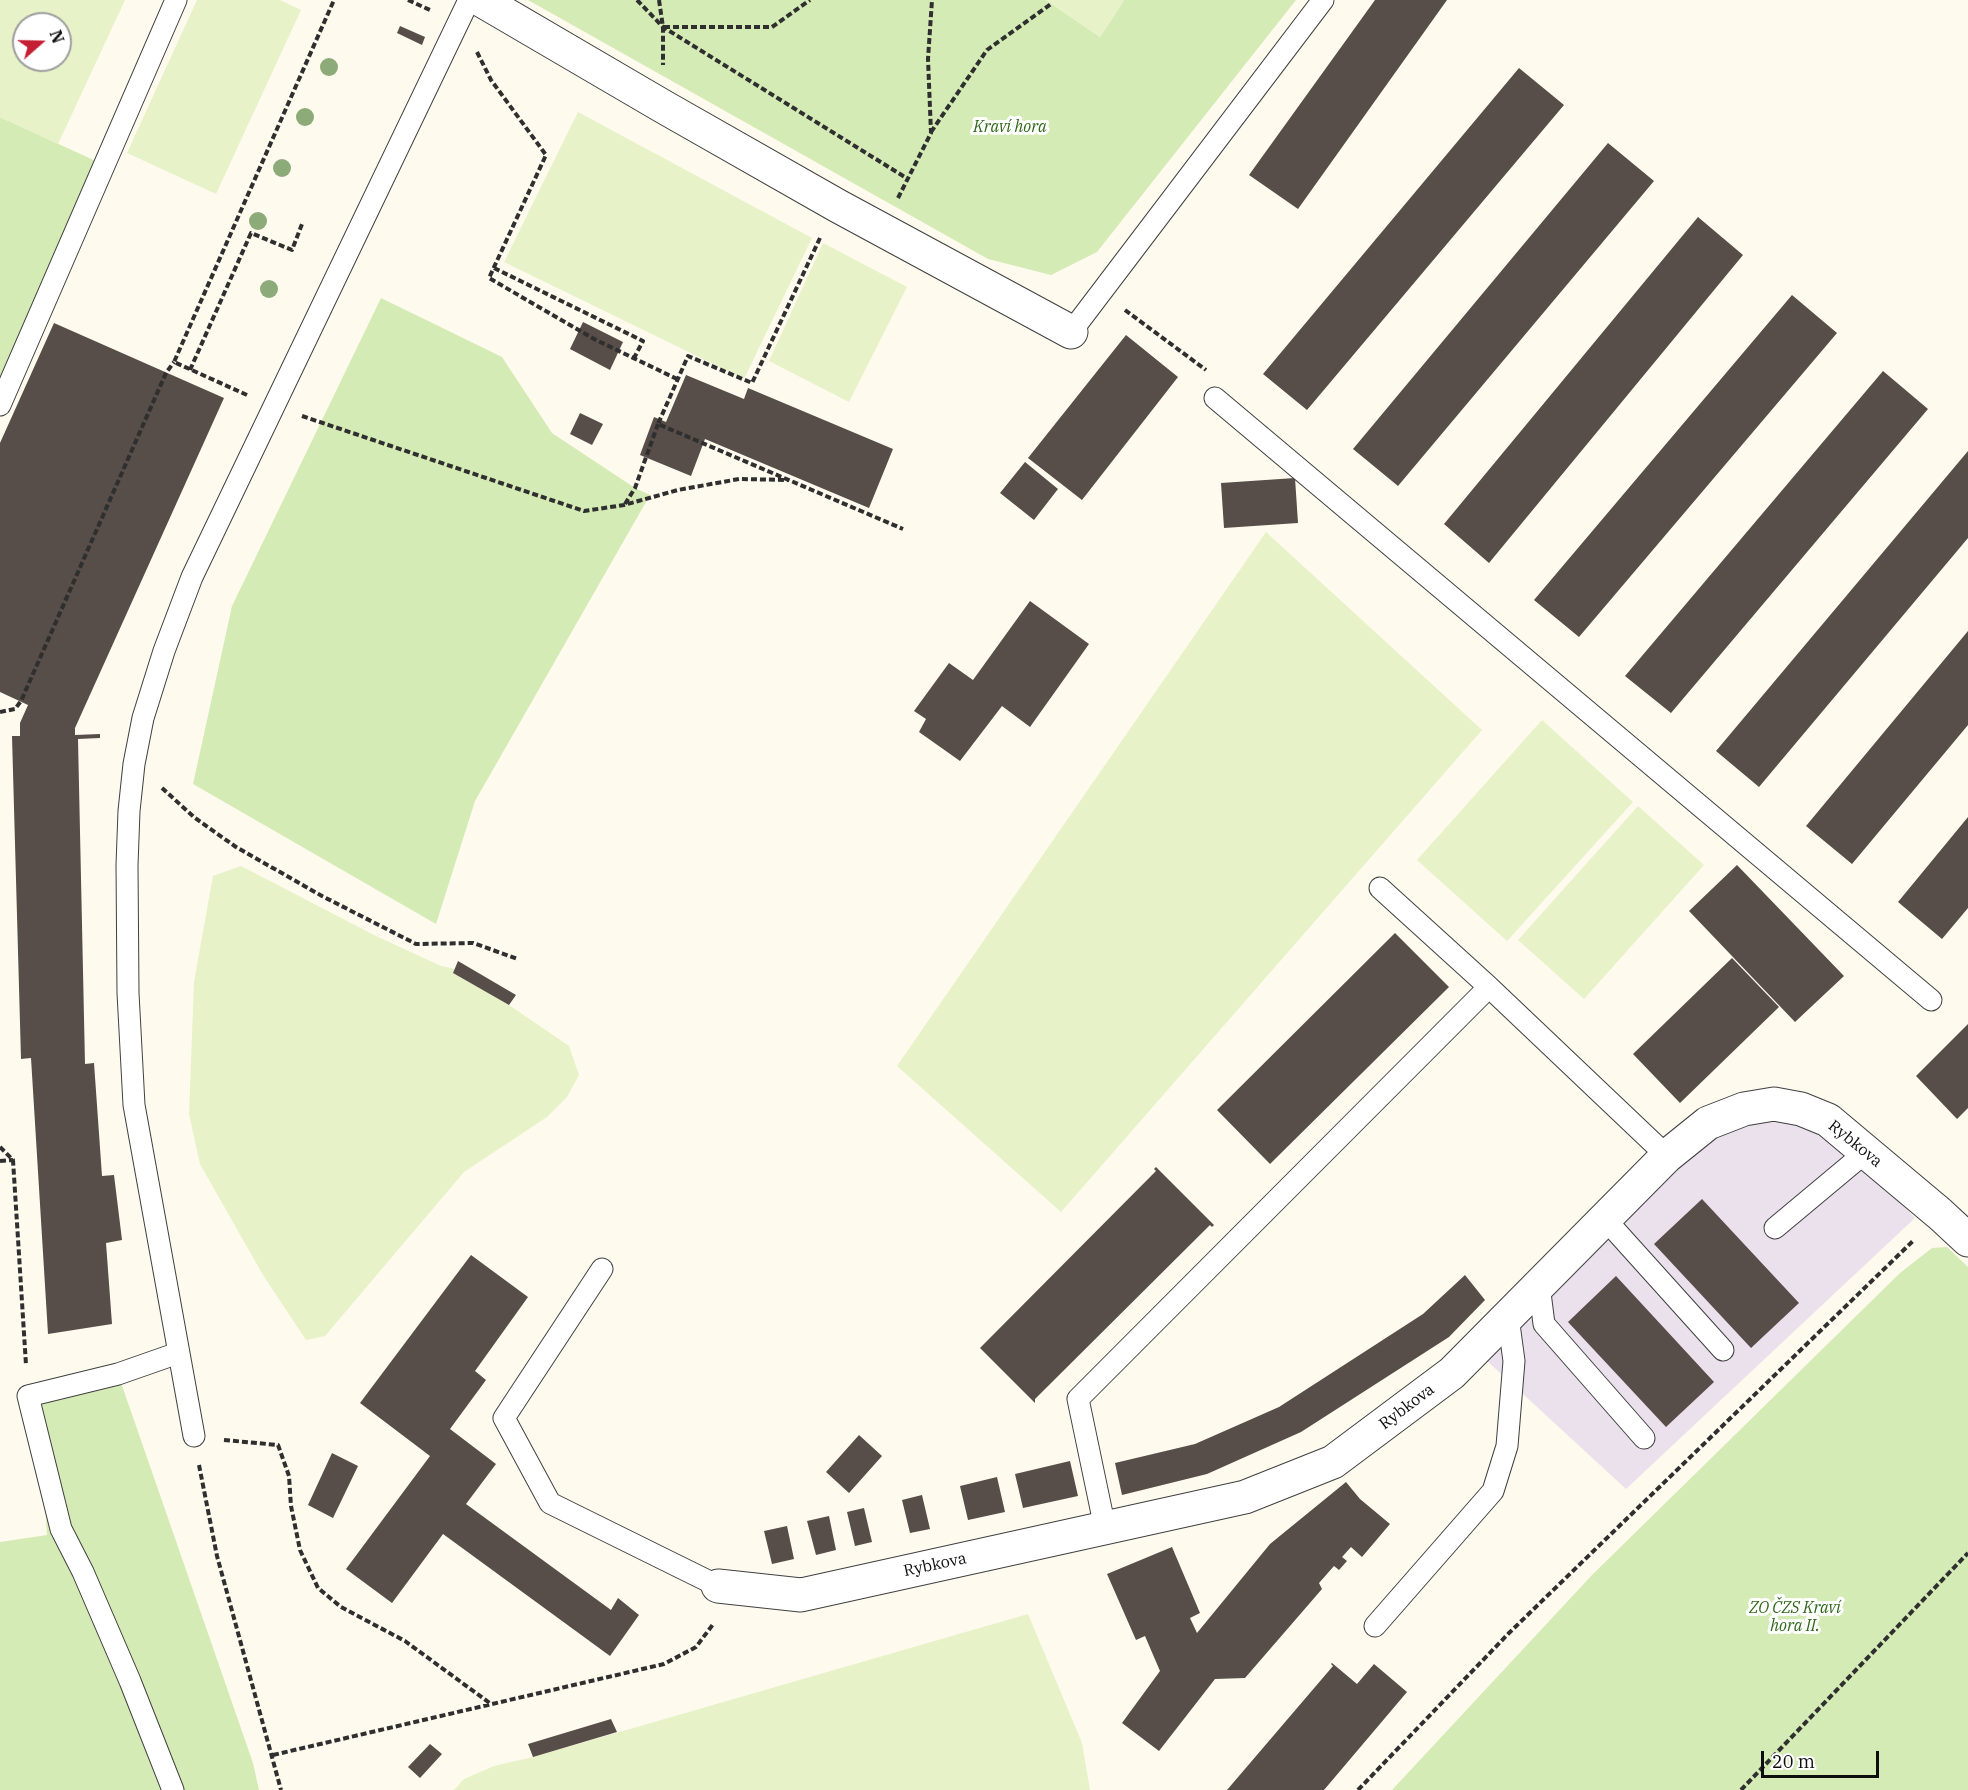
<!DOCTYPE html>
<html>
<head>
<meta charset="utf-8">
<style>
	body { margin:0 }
	#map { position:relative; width:1968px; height:1790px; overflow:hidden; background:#fffaee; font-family:"IBM Plex Serif",serif }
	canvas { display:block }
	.north { position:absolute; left:12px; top:12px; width:60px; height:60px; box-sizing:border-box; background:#fff; border:2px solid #9e9e9e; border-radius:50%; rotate:70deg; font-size:16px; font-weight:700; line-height:24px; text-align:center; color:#0d0d0d }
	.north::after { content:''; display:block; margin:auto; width:21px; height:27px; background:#c41f33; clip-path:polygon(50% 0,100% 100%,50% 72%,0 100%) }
	.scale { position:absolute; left:1761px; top:1751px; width:118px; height:27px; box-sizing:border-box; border:3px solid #0d0d0d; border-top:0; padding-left:8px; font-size:18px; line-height:21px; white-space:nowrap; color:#0d0d0d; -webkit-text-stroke:4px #fff; paint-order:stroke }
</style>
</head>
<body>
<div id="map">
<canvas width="1968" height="1790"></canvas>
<div class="north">N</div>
<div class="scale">20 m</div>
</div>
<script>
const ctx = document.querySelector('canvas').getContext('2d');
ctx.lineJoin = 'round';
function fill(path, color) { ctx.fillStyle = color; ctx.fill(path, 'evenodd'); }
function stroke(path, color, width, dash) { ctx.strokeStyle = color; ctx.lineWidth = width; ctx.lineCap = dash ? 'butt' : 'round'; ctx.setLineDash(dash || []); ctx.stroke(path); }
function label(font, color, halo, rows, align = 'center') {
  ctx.font = font + ' "IBM Plex Serif",serif'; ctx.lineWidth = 6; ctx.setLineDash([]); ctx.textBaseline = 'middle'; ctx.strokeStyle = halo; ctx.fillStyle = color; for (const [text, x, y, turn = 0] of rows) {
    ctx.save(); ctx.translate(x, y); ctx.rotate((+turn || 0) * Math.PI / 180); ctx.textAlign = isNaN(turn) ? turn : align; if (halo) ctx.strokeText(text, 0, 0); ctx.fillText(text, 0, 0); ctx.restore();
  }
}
fill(new Path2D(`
	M1770,1117L1820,1129L1870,1172L1915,1218L1626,1489L1486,1360L1682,1161L1727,1129Z`), '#eae1ed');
fill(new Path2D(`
	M528,0H1046L1100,37L1124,0H1296L1097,252L1051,275L988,259Z
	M0,117L100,163L0,393Z
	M381,298L502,357L552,433L635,488L650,495L475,801L436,924L193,784L232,606Z
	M1947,1247L1968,1267V1790H1392L1592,1575L1900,1273L1932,1248Z
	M118,1374L253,1763L259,1790H0V1542L47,1535L39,1402Z`), '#d5ebb5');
fill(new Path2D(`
	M0,0H125L58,144L0,117ZM24,24H60V60H24Z
	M197,0H280L301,10L216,194L127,153Z
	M1046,0H1124L1100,37Z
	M578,112L812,238L744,379L504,262Z
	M823,243L907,287L849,402L769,361Z
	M1266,532L1482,730L1061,1212L897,1066Z
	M1542,720L1633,802L1507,941L1417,860Z
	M1638,806L1704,865L1584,999L1518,940Z
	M241,866L374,935L441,966L455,969L453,973L509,1005L569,1046L579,1075L567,1097L547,1117L464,1172L325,1336L306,1340L263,1275L200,1164L189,1114L194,982L213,876Z
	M1028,1614L1082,1743L1090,1790H454L464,1779L494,1766L533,1757Z`), '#e7f2c8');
fill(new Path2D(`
	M1375,0H1447L1298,209L1249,175Z
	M400,26L425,37L422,45L397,33Z
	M1519,68L1564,105L1307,410L1263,374Z
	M1608,143L1654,181L1398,486L1353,449Z
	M1698,217L1743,255L1489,563L1444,524Z
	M1792,295L1837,333L1579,637L1534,600Z
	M583,322L623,342L610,370L570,349Z
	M54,323L224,398L75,728V735L100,734V738L78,739L85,1064L94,1063L102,1176L114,1175L122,1240L106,1243L112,1324L48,1334L31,1058L21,1059L12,736H20V723L28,705L0,692V443Z
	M1126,335L1178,377L1082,500L1028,458Z
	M1883,371L1928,409L1671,713L1625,676Z
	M686,375L744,399L748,388L893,449L869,508L705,439L691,476L640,455L654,417L666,422Z
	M580,413L603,424L592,445L570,434Z
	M1968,451V538L1759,787L1716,751Z
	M1025,462L1058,489L1034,520L1000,493Z
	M1295,478L1298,523L1224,528L1221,483Z
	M1030,601L1089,644L1030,727L1002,706L960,761L919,732L926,719L914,711L949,663L973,680Z
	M1968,631V725L1852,864L1806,826Z
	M1968,817V908L1942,939L1898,902Z
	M1737,865L1844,976L1795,1022L1689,911Z
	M1395,933L1449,987L1270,1164L1217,1110Z
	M1732,958L1779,1007L1680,1103L1633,1054Z
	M458,961L516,995L509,1005L453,973Z
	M1968,1024V1108L1957,1119L1916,1076Z
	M1156,1167L1214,1225L1212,1227L1210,1225L1035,1399V1403L980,1348L1156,1171L1154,1169Z
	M1702,1199L1799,1303L1751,1348L1654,1244Z
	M471,1255L528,1297L475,1371L486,1380L450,1429L496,1464L466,1504L611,1610L618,1598L639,1615L610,1656L443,1534L392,1603L346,1569L430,1456L360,1403Z
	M1465,1275L1485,1300L1449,1337L1301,1432L1207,1474L1122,1495L1115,1463L1195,1444L1279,1407L1423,1314Z
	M1616,1276L1714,1382L1666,1427L1568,1322Z
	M859,1435L882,1456L849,1493L826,1472Z
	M332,1453L358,1466L333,1518L308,1505Z
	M1070,1461L1078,1496L1023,1508L1015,1474Z
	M997,1477L1005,1512L968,1520L960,1486Z
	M1346,1482L1360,1499L1390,1524L1362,1557L1351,1547L1342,1557L1347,1561L1339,1570L1334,1566L1319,1583L1322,1589L1245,1678L1215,1679L1159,1751L1122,1723L1160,1671L1145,1636L1136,1640L1107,1574L1172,1547L1200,1613L1190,1618L1197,1633L1270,1544Z
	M922,1495L930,1529L910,1533L902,1500Z
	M864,1508L872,1542L855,1546L847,1512Z
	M829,1516L836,1550L816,1555L807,1521Z
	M787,1526L794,1559L772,1564L764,1531Z
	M1332,1663L1357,1684L1374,1664L1407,1692L1324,1790H1227L1333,1666L1331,1664Z
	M611,1719L617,1732L533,1757L528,1744Z
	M430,1744L442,1754L420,1778L408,1767Z`), '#574d49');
const service = new Path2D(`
	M1071,332L1323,0
	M1215,398L1931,1000
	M0,405L176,0
	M1380,888L1489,987
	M1605,1219L1723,1350
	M1775,1228L1866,1152
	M602,1269L504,1418L550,1503L718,1586
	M1539,1285L1544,1324L1644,1438
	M194,1436L134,1105L128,993L127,865L129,811L134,764L143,718L164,651L192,577L469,0
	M1105,1528L1078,1399L1489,987L1667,1156
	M1375,1626L1493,1491L1507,1446L1514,1361L1508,1317
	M173,1790L130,1681L83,1572L61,1529L28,1396L118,1374L178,1353`);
const minor = new Path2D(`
	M481,0L664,107L838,206L1071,332
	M718,1586L801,1595L1245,1497L1333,1462L1452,1373L1667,1156L1708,1123L1744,1109L1774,1104L1801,1109L1828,1120L1940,1214L1968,1240`);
stroke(service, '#404040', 23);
stroke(minor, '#404040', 35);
stroke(new Path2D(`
	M408,0L430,10
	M637,0L663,27L908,179
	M659,0L663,27V65
	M664,27H772L810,0
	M477,52L491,80L546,155L489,278L594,339L677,379
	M931,132L987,50L1051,4
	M898,198L931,133L928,59L932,0
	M820,238L752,383L688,356L658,424L903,529
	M494,268L643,341L634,358
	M1125,310L1206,370
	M190,370L251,233L292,250L302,224
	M247,395L174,362L334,0
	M302,416L584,511L624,505L678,490L739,479L788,480
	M625,504L635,488L658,424
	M0,712L15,709L21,701L166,373L174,362
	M162,788L195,818L236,847L322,896L416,944L473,943L518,959
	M0,1147L13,1160L26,1365
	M0,1161L13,1160
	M224,1440L278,1445L289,1476L291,1506L300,1550L318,1588L341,1607L405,1641L491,1704
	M199,1465L217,1556L281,1790
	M273,1755L664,1664L696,1647L714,1623
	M1358,1790L1509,1633L1914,1240
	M1741,1790L1968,1553`), '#2f2f2f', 4, [6, 3]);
stroke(service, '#fff', 21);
stroke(minor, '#fff', 33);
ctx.fillStyle = '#8daa79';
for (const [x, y] of [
	[329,67],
	[305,117],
	[282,168],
	[258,221],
	[269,289]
]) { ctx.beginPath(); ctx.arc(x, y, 9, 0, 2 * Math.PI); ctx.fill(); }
label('italic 16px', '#30681a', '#fff', [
	["Kraví hora",1010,127],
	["ZO ČZS Kraví",1795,1608],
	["hora II.",1795,1626]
]);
label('16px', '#0d0d0d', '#fff', [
	["Rybkova",1855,1144,39],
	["Rybkova",1407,1407,-37],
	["Rybkova",935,1565,-12]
]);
</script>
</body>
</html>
